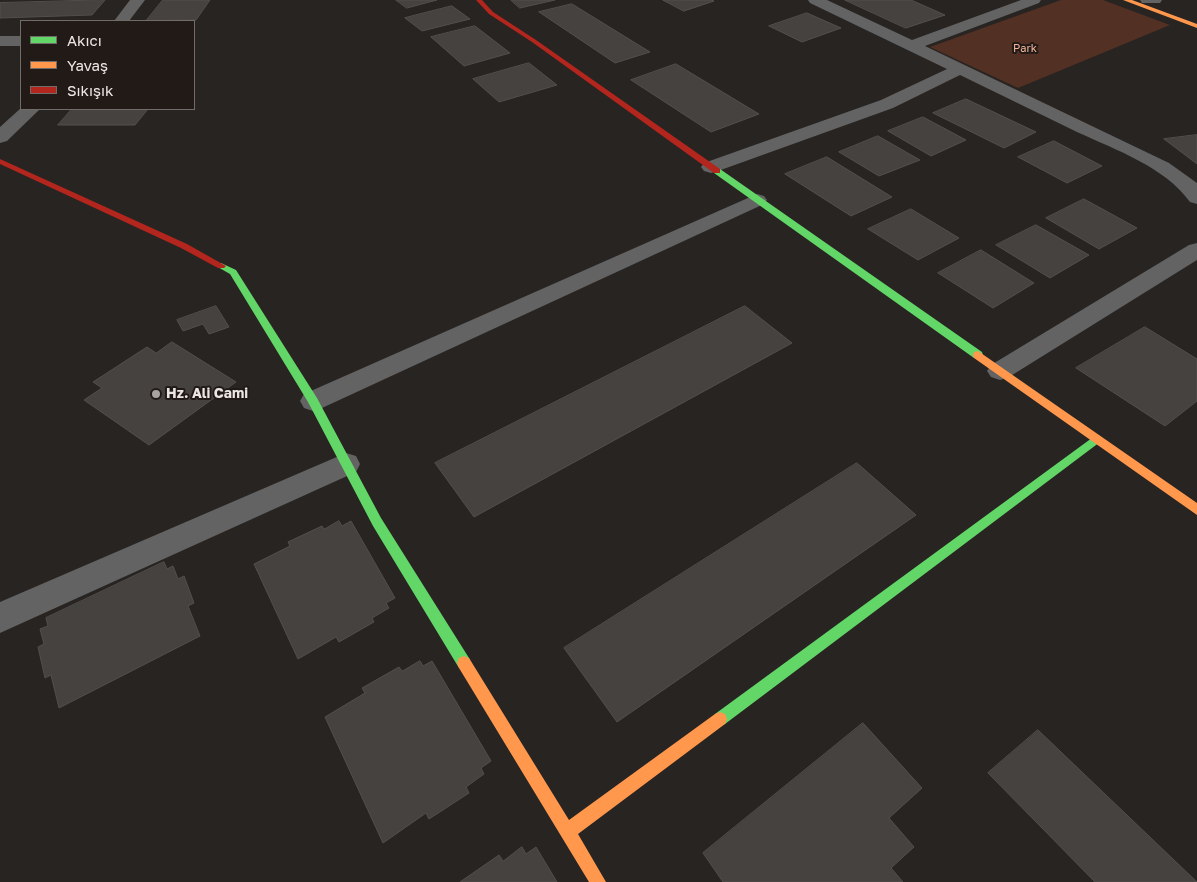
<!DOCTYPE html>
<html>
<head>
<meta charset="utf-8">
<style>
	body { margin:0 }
	#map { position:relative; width:1197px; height:882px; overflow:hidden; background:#282422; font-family:"Golos Text",sans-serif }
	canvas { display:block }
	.legend { position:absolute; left:20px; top:20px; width:175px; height:90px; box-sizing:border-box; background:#211a17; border:1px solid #726c69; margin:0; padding:6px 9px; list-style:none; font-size:15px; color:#ece7e5 }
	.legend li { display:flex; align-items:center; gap:10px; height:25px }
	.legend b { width:25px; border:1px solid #726c69 }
</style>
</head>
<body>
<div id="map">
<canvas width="1197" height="882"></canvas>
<ul class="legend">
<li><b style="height:6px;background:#63d668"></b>Akıcı</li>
<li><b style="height:6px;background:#ff974d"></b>Yavaş</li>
<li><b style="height:6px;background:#b3261e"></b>Sıkışık</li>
</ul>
</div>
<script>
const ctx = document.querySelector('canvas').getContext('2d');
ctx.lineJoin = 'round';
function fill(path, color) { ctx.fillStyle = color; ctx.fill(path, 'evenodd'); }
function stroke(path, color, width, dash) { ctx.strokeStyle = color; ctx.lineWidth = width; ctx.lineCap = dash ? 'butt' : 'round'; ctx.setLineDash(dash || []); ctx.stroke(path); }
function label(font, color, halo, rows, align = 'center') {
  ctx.font = font + ' "Golos Text",sans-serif'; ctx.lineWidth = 4; ctx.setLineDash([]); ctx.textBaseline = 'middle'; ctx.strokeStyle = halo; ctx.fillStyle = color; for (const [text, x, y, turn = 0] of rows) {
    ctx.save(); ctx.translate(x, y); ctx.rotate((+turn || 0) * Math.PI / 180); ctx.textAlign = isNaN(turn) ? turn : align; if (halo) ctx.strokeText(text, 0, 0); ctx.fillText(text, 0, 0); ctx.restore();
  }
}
fill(new Path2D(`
	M1061,0H1103L1170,25L1018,88L930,47Z`), '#523023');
const building = new Path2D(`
	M105,0L92,15L0,18V3Z
	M163,0H210L196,20L146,21Z
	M396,0H437L407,8Z
	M511,0H555L520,8Z
	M663,0H711L714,1L684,11Z
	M845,0H911L945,15L906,28Z
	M572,4L650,52L615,63L539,12Z
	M452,6L470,19L422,31L405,18Z
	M807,13L841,28L802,42L769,26Z
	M475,26L510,53L464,66L431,37Z
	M529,63L557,85L499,102L473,79Z
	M676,64L759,114L711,132L631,80Z
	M966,99L1036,132L1004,148L933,113Z
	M72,109H148L135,125H58Z
	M923,117L966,140L931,156L888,131Z
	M1197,135V164L1164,139Z
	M878,136L920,160L879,176L839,152Z
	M1054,141L1102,166L1067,183L1018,157Z
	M827,157L892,197L851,216L785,174Z
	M1084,199L1137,228L1099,249L1046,218Z
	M911,209L959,238L918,260L868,229Z
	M1036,225L1089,255L1050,278L996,245Z
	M981,250L1034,283L993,308L938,273Z
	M216,306L229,327L209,334L203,324L183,331L177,320Z
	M745,306L792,343L474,517L435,463Z
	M1145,327L1197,359V401L1165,426L1076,368Z
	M172,342L236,382L149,445L84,400L102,388L93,382L147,347L156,353Z
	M857,463L916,515L617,722L564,648Z
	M339,521L342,526L351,521L395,598L386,603L389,608L372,618L374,622L339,642L336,637L298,659L254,564L290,546L288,542L322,526L324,529Z
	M164,562L167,569L173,566L178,579L184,576L194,603L188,606L200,636L59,708L51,675L45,678L38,647L44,644L40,629L48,626L46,618Z
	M420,661L423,666L432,661L491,761L481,768L484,774L466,787L469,793L429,819L426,813L383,843L325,717L365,693L362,688L399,667L402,671Z
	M863,723L922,788L889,818L914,847L891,868L903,882H723L703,853Z
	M1038,730L1197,882H1095L988,773Z
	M522,847L526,854L536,847L557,882H460L499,855L503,861Z`);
fill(building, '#454240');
stroke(building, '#524f4d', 1);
fill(new Path2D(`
	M130,0H145L129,21H114Z
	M808,0H827L912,40L1021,0H1041L1039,3L925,46L1169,163L1197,183V204L1190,202C1165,167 1116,150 1077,132C1038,113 999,94 960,75L893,108L718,171L711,173L704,171L701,167L704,163L881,100L947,69L810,3Z
	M1140,0H1162L1160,3H1142Z
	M0,36H21V46H0Z
	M21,108L40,109L7,141L0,143V127Z
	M757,194L764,196L767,200L764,204L322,408L313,411L304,408L300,401L304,394Z
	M1197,243V260L1009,377L1000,380L991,377L987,371L991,365L1189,245Z
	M346,453L356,456L360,464L356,472L0,633V602Z`), '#636363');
fill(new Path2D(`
	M714,169H720L982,352L983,355L982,358H974L714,173Z
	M221,263L236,270L317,398L381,518L469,658L471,663L469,668L464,670L459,668L373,526L308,402L230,274L216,266Z
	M1096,435L1100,436L1102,439L1100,442L725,724L720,726L715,724L713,719L715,714Z`), '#63d668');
fill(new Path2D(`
	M1123,0H1132L1197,24V28Z
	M978,351L1197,503V515L974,358L973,355L974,352Z
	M464,656L469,658L569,820L715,714L720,712L725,714L727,719L725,724L578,834L606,882H589L459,668L457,663L459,658Z`), '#ff974d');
fill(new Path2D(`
	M476,0H482L493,12L536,40L720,169V173H714L532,42L489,14Z
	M0,159L187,244L226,266L224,268H218L181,248L0,164Z`), '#b3261e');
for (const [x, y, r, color] of [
	[156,394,5,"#a7a3a1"]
]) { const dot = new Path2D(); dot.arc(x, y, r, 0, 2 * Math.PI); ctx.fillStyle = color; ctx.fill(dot); stroke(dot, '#211a17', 2); }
label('11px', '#f5b69b', '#211a17', [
	["Park",1025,49]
]);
label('bold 14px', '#ece7e5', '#211a17', [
	["Hz. Ali Cami",166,394]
], 'left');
</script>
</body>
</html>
